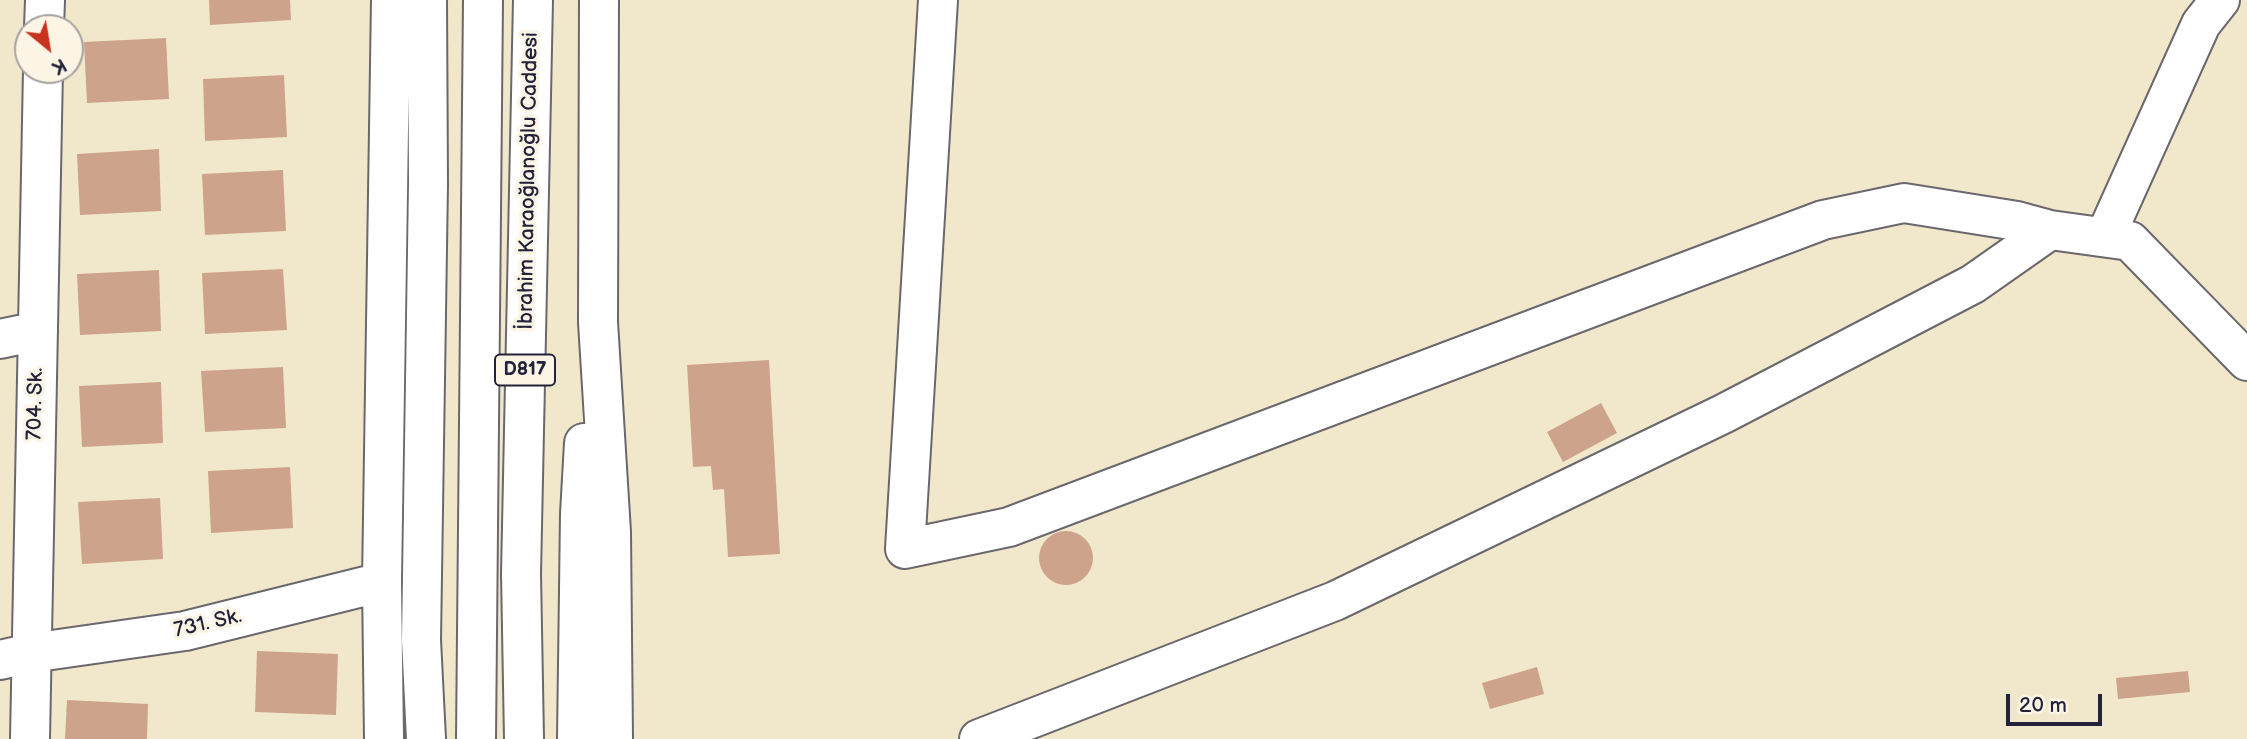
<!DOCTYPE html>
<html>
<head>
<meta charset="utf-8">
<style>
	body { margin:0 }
	#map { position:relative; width:2247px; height:739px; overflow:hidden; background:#f1e8cb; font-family:"Balsamiq Sans",sans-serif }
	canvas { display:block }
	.north { position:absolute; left:14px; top:14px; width:70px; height:70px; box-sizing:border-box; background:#fcf5e5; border:2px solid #a5a1a1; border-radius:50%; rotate:150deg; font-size:19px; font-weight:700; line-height:28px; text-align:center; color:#22223b }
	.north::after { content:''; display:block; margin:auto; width:24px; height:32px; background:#c8321e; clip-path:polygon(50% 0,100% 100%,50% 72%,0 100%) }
	.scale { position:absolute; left:2006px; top:694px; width:96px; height:32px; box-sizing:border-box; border:4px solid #22223b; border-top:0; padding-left:9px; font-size:21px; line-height:24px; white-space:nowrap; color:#22223b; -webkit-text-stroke:5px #fcf5e5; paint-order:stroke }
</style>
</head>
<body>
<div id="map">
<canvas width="2247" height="739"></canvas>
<div class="north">K</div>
<div class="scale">20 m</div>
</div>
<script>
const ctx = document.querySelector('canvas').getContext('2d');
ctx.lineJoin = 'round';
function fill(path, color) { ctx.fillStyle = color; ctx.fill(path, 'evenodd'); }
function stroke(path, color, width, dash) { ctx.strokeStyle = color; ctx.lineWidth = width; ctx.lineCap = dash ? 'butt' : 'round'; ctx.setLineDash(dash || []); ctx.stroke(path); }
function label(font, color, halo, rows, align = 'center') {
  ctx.font = font + ' "Balsamiq Sans",sans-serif'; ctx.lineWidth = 7; ctx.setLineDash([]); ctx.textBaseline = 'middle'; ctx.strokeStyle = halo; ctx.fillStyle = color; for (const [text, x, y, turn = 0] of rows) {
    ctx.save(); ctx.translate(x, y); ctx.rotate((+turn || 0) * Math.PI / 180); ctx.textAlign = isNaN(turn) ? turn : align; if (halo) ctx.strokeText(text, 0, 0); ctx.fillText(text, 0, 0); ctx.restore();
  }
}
fill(new Path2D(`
	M209,0H290L291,20L210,25Z
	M166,38L169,99L87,103L84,42Z
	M284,75L287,137L205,141L203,79Z
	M159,149L161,211L80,215L77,154Z
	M283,170L286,231L205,235L202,174Z
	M283,269L287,330L205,334L202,273Z
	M159,270L161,331L80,335L77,274Z
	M769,360L780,554L728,557L724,489L713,490L711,466L693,467L687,365Z
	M283,367L286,428L205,432L201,371Z
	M161,382L163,443L82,447L79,386Z
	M1601,403L1617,433L1563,462L1547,432Z
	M290,467L293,528L211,533L208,471Z
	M160,498L163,559L82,564L78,502Z
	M1039 558a27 27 0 1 1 54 0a27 27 0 1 1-54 0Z
	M257,651L338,654L336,715L255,712Z
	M1537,667L1544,694L1490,709L1482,683Z
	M2188,671L2190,692L2118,699L2116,678Z
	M67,700L148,704L147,739H65Z`), '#cea38b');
const minor = new Path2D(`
	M599,0L598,322L611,532L613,739
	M938,0L905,549L1009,527L1823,220L1904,203L2017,221L2050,230L2130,241L2247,361
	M44,28L45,0
	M2105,237L2201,24L2220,0
	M0,339L38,331
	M0,660L31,653L185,631L382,582
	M30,739L43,70
	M384,739L382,582L391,0
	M426,739L421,640L428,183L427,0
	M577,739L580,514L584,443
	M979,739L1335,601L1723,414L1973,284L2050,230`);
const highway = new Path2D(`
	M476,739L483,0
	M524,739L521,574L533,0`);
stroke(minor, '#6a676d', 42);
stroke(highway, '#6a676d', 42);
stroke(minor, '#fff', 38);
stroke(highway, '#fff', 38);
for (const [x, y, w] of [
	[525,370,60]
]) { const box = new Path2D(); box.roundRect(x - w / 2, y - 15.5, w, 31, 5); ctx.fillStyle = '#fcf5e5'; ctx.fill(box); stroke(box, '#22223b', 2); }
label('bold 19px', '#22223b', null, [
	["D817",525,370]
]);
label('21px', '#22223b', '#fcf5e5', [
	["İbrahim Karaoğlanoğlu Caddesi",529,181,-89],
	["704. Sk.",36,404,-89],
	["731. Sk.",208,624,-13]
]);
</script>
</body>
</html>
